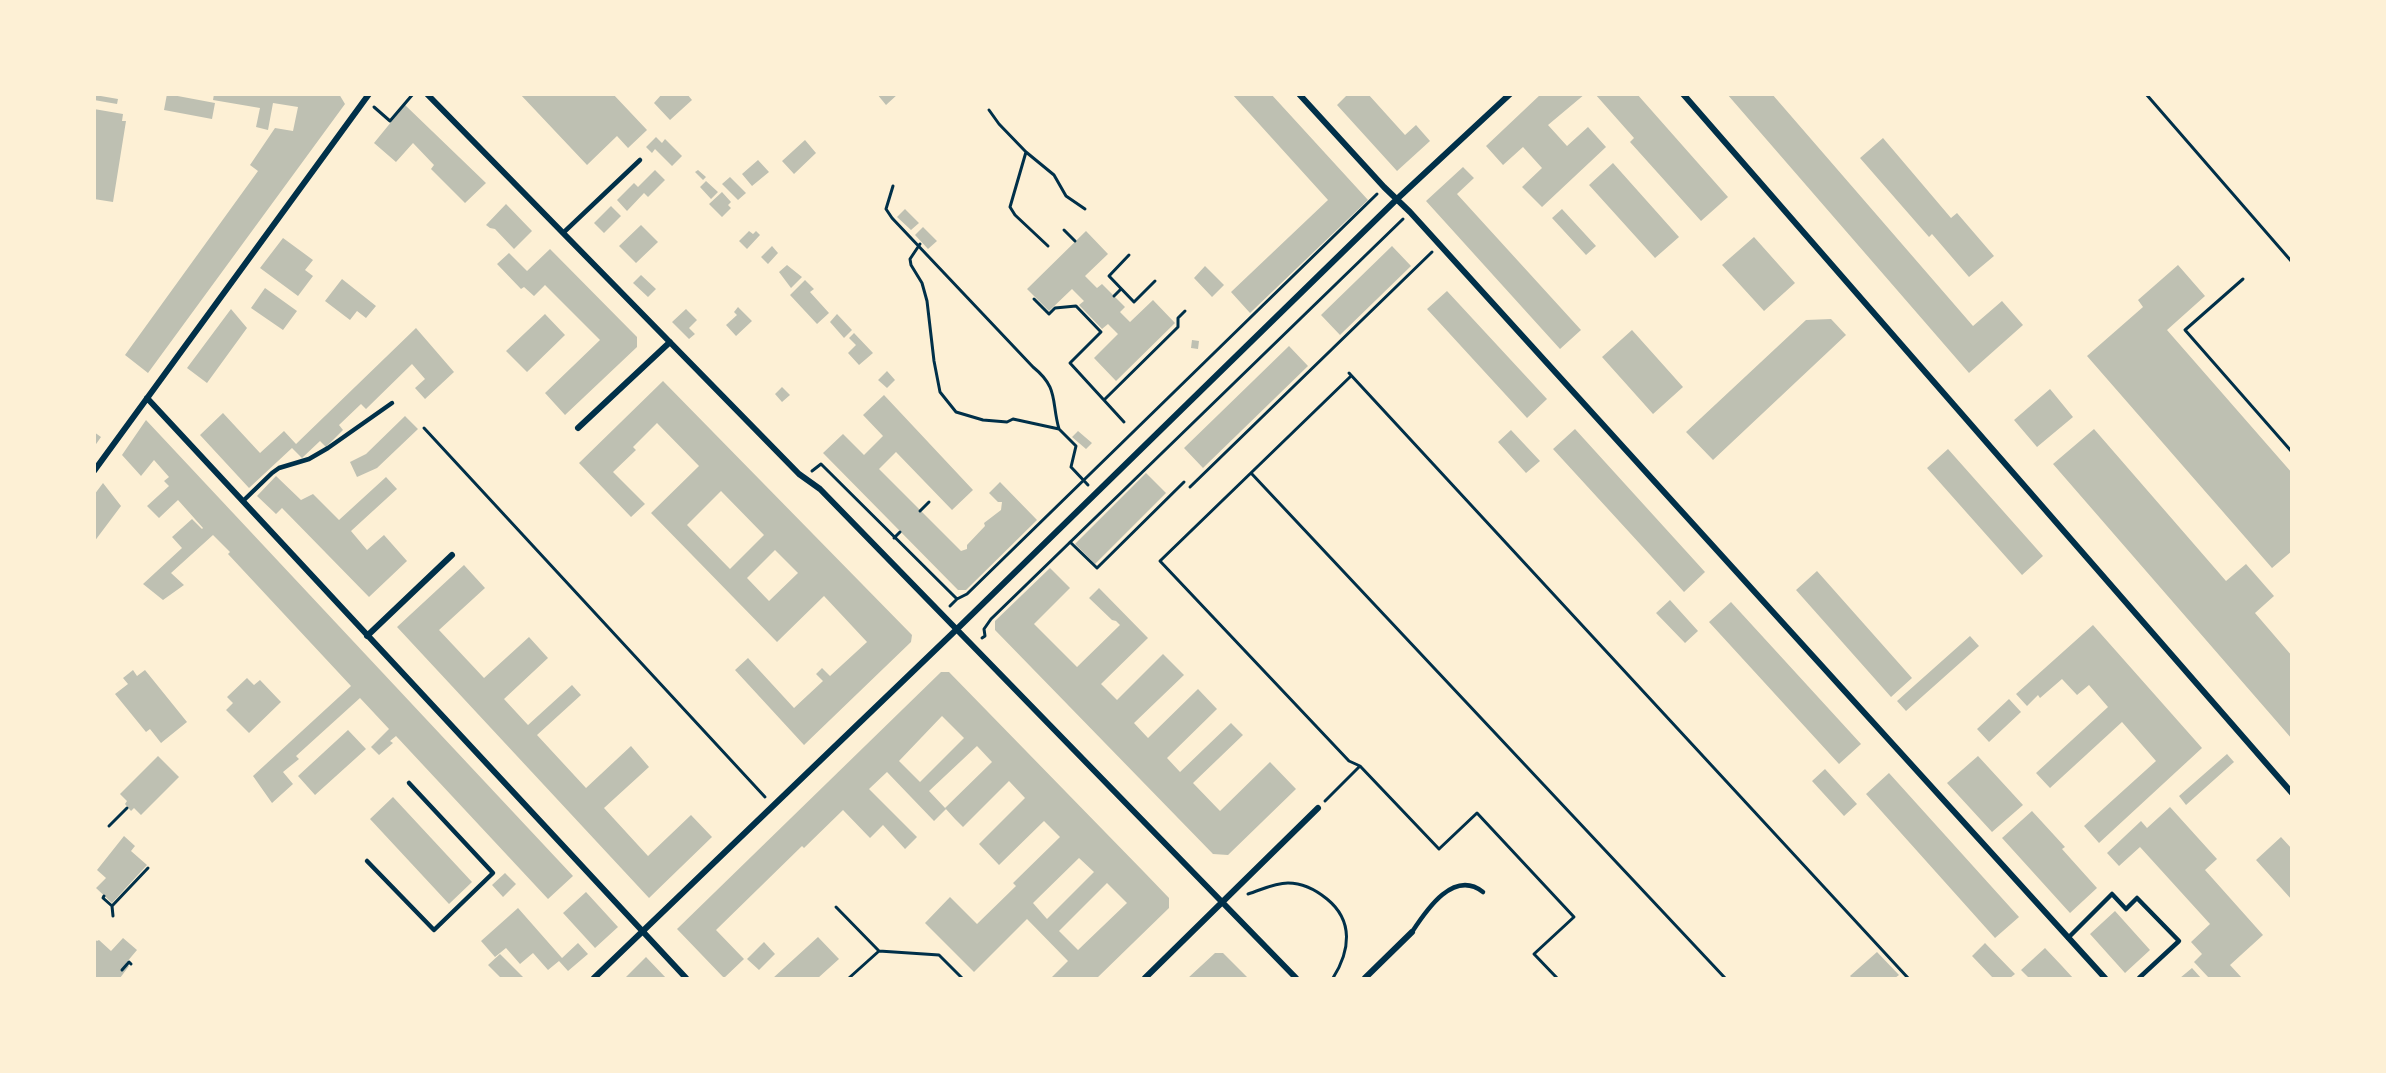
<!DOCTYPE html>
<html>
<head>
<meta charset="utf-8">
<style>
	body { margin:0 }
	#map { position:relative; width:2386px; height:1073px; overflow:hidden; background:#fdf0d5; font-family:Lato,sans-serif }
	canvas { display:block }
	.frame { position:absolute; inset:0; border:96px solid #fdf0d5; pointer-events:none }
</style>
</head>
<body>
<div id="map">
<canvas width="2386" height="1073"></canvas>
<div class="frame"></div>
</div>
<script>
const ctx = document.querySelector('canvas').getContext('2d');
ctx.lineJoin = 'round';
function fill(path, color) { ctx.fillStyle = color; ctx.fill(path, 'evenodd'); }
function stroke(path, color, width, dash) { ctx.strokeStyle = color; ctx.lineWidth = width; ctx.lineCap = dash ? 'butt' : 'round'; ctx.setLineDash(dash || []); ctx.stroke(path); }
fill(new Path2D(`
	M167,94L215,103L212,119L164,110Z
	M214,94H339L345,104L148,373L125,355L258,171L250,165L275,128L293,131L298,107L273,103L268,130L256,127L260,108L213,100Z
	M520,94H613L647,130L628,148L617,136L587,165Z
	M662,94H687L692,100L670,120L654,103Z
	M877,94H898L886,105Z
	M1232,94H1271L1368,200L1250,313L1231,292L1328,200Z
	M1348,94H1368L1405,135L1416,125L1430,141L1397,171L1337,105Z
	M1541,94H1585L1548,125L1567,146L1588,127L1606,147L1542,207L1522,187L1542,168L1523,147L1503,165L1486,146Z
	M1595,94H1637L1728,197L1701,221L1630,142L1634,138Z
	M1727,94H1772L1973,326L2002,301L2023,325L1969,373Z
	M95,95L118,99L117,104L94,100Z
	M405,105L486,183L465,203L431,169L434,165L413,143L396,162L374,143Z
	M94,109L123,114L122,121H126L113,202L94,199Z
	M656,137L662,143L665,139L682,156L672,166L655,149L652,153L646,147Z
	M1883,138L1951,218L1957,213L1994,256L1969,277L1932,234L1929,237L1860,158Z
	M805,140L816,153L794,174L782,161Z
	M758,160L769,172L752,186L742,174Z
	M1613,163L1679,237L1655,258L1589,185Z
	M1463,167L1474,178L1457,194L1581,330L1560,349L1426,201Z
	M655,170L665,180L648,197L644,193L627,211L617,200L634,183L638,187Z
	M698,170L706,177L703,180L695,172Z
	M730,177L746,193L738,200L722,184Z
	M706,181L718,192L711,199L700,187Z
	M722,192L731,202L728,205L731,208L722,217L709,204Z
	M506,204L532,231L514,249L495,229L490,228L486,225Z
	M611,206L621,216L604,233L594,223Z
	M905,209L919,223L911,230L897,217Z
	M1562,209L1596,246L1586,255L1552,218Z
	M641,225L658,242L636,263L619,246Z
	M923,227L937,241L928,249L915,235Z
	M749,231L753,234L756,231L760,235L747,249L739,241Z
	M1086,231L1108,254L1085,276L1097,288L1102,284L1125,307L1120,312L1130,322L1153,300L1175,323L1116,381L1094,358L1118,334L1108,324L1102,329L1079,305L1084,301L1072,289L1049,311L1027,289Z
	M1754,237L1795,283L1764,311L1722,265Z
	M283,238L313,260L305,270L313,276L298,296L260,268Z
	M772,246L778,253L768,264L761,257Z
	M1392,246L1411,266L1340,335L1321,315Z
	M550,249L637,337V347L565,415L545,393L600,340L545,285L534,296L524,287L521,289L497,264L509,253L527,271Z
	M787,265L802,277L791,288L779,272Z
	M2178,265L2205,296L2167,330L2292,473V551L2272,568L2087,356L2143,307L2138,300Z
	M1205,266L1224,285L1212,297L1194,278Z
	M641,275L656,289L648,297L633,283Z
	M342,279L376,306L366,318L357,311L350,320L325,301Z
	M805,280L814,289L810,292L829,313L817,324L790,295Z
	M265,288L297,311L283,330L251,308Z
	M1447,291L1547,399L1527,418L1427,309Z
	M738,307L752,321L736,336L726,325L737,315L734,312Z
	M231,309L247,328L207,383L187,368Z
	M686,309L697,320L689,328L695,334L689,339L672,322Z
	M545,314L565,335L527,372L506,351Z
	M837,314L852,330L844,338L830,322Z
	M1831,319L1846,335L1713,460L1686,432L1806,320Z
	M416,328L454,372L425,399L415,388L425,379L412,364L366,409L361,404L339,425L343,430L326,447L320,441L302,458L292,448L249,488L200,435L223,413L260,453L284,431L296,444Z
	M1632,330L1683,387L1653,414L1602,357Z
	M854,333L873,353L859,365L848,353L856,345L849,338Z
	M1192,340L1199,341L1198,349L1191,348Z
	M1289,346L1308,366L1203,468L1184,448Z
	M887,371L895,380L887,388L878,380Z
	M663,381L912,635L911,642L804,745L735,670L748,658L794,708L823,681L816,674L822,668L830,676L867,642L824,596L777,642L651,513L699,466L657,423L633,447L636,450L613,472L645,504L631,517L579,463ZM721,491L764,535L730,569L687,525ZM775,550L798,573L769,601L747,578Z
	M782,387L790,395L782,402L775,394Z
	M2050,389L2073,417L2037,447L2014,420Z
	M884,395L973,490L952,510L896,452L879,469L961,551L967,549V545L985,526L984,523L1001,510L1002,502H998L989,493L1000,482L1037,520L966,590H958L823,453L843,434L864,455L883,436L863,415Z
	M405,416L418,429L377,468L357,477L350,462L366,454Z
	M146,420L573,876L548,899L396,736L390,741L393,743L379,755L371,747L389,729L360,698L296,756L299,759L283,772L293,784L272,803L253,776L351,686L228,554L230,552L213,535L171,573L184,585L163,600L143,584L182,548L172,537L192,519L202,529L203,528L178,500L159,518L147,506L169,486L164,481L169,477L154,460L141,476L122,455Z
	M1575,429L1705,572L1684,592L1553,449Z
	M2094,429L2226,581L2246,564L2274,596L2255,613L2292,656V739L2053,464Z
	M1511,430L1540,461L1526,473L1498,442Z
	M1078,431L1092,443L1086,449L1072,437Z
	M94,432L101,437L94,447Z
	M1948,449L2043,556L2022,575L1927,468Z
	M1146,473L1166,493L1095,564L1075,544Z
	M276,476L301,500L313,494L339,520L386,477L397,489L351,531L367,550L384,535L407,561L369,597L282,508L276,514L257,496Z
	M103,483L121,506L94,542V495Z
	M464,565L485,588L439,630L484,678L529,637L548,658L504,699L528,725L572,685L581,695L537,735L586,788L631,746L649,767L604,808L648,856L691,815L712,837L649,898L397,627Z
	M1050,568L1070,588L1034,624L1077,667L1120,625L1116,621L1112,620L1089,598L1099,588L1148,638L1101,684L1117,700L1163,654L1184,675L1134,723L1148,738L1198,689L1217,709L1167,758L1180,772L1231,723L1243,735L1193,783L1220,811L1270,762L1296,789L1228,855L1213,854L995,630V621Z
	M1817,571L1912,678L1891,697L1796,590Z
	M1670,600L1698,631L1685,643L1656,613Z
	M1731,602L1861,744L1839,764L1709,622Z
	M2093,625L2202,748L2099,843L2084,826L2156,761L2122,722L2050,788L2036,773L2108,707L2089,685L2077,695L2062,679L2040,698L2038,695L2027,706L2016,694Z
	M1970,636L1979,646L1906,711L1897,701Z
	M133,670L137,676L145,670L187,722L161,743L150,729L146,732L115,694L128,684L123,678Z
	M941,672H949L1144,872L1169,898V908L1097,978H1051L1068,961L1027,919L974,972L925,923L950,897L977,924L1016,886L1013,883L1060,837L1044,821L999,865L979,844L1025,798L1009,781L963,827L955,819L945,808L992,762L977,746L929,791L946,809L934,821L887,772L869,789L917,837L905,849L883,825L870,838L843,810L804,848L802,846L716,930L744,959L724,978L677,929ZM942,716L964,738L920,782L899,761ZM1079,858L1094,872L1047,919L1033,903ZM1107,883L1127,903L1078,950L1059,931Z
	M247,678L254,685L260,680L281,702L249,733L226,710L233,703L227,697Z
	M2009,699L2021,712L1989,742L1977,729Z
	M348,730L366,749L315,795L298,776Z
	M2227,754L2234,762L2186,805L2179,796Z
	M158,756L179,777L141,815L134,808L131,811L125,804L127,801L120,794Z
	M1978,756L2023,805L1992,832L1947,783Z
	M1825,769L1857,804L1844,816L1812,781Z
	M1889,773L2019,917L1995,938L1866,794Z
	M393,797L472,882L449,904L370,819Z
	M2170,807L2217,859L2205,870L2263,935L2230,965L2242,978H2209L2194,962L2202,954L2191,942L2210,924L2140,847L2119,866L2107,853L2141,821L2147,828Z
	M2032,811L2065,847L2062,849L2097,888L2070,913L2002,838Z
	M124,836L135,846L131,851L147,865L112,903L96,888L106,878L97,870Z
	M2281,837L2292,849V900L2256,860Z
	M505,873L516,884L503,897L492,885Z
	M586,892L618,927L595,948L563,913Z
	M518,908L562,958L578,943L588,954L568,971L559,961L548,970L533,953L520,964L506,948L495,957L481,941Z
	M2115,911L2150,950L2125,973L2090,934Z
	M818,937L839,959L818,978H773Z
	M123,938L137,950L126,963L129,966L120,978H94V939L97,941L99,940L111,951Z
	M764,942L775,954L759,970L747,959Z
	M1985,943L2015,974L2010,978H1993L1972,956Z
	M2045,948L2062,966L2073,978H2029L2021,970Z
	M1877,952L1899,975L1895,978H1852L1850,976Z
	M1215,953H1223L1248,978H1188Z
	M500,954L524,978H501L488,965Z
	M646,957L666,978H625Z
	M2192,968L2201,978H2180Z`), '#bec0b2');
stroke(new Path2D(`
	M2146,94L2292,262
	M374,107L390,121L413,94
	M989,110L999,124L1026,152L1054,175L1066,196L1085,209
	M1026,152L1010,207L1015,215L1048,246
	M893,186L886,209L892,218L1033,367C1059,388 1051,401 1059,429
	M1064,230L1075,241
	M920,244L910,259L911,265L922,283L927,301L934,361L940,392L956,412L983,420L1007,422L1013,419L1059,429L1076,446L1071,467L1088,485
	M1129,255L1109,276L1134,302L1155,281
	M2243,279L2185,330L2292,452
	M1114,296L1121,289
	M1034,299L1049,314L1055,308L1076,306L1101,332L1070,363L1124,422
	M1349,373L1908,978
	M1351,376L1160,561L1349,761L1360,766L1439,849L1477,813L1574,917L1534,954L1557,978
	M1105,399L1178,327V318L1185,311
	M424,428L765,797
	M812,471L821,464L957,599
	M1251,473L1725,978
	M1190,487L1432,252
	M920,511L929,502
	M894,538L900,532
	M1070,542L1097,568L1184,482
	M950,606L957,599L967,594L1377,194
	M982,638L985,636L984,629L991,619L1403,219
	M1325,801L1360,766
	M109,826L127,808
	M1248,894C1261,890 1274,883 1288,883C1303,883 1316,890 1327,899C1354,921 1350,951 1333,978
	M104,896L103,898L112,906
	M836,907L879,951L849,978
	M113,916L112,906L148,868
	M879,951L939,955L962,978
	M122,970L129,962L131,964`), '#003049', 3);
stroke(new Path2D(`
	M563,233L640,160
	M243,501L272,473L279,468L309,459L328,448L392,403
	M367,861L434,930L493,873L409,783
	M1412,932C1427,909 1454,869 1483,892
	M2068,938L2112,894L2126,909L2137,898L2179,941L2139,978`), '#003049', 4.5);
stroke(new Path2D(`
	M427,94L799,474L820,489L1296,978
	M1299,94L1384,187L1410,212L2105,978
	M1683,94L2292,793
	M147,398L686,978
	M578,428L670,342
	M94,471L369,94
	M367,636L452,555
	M594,978L957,629L1397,199L1510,94
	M1145,978L1318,808
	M1365,978L1412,932`), '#003049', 6);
</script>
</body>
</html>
